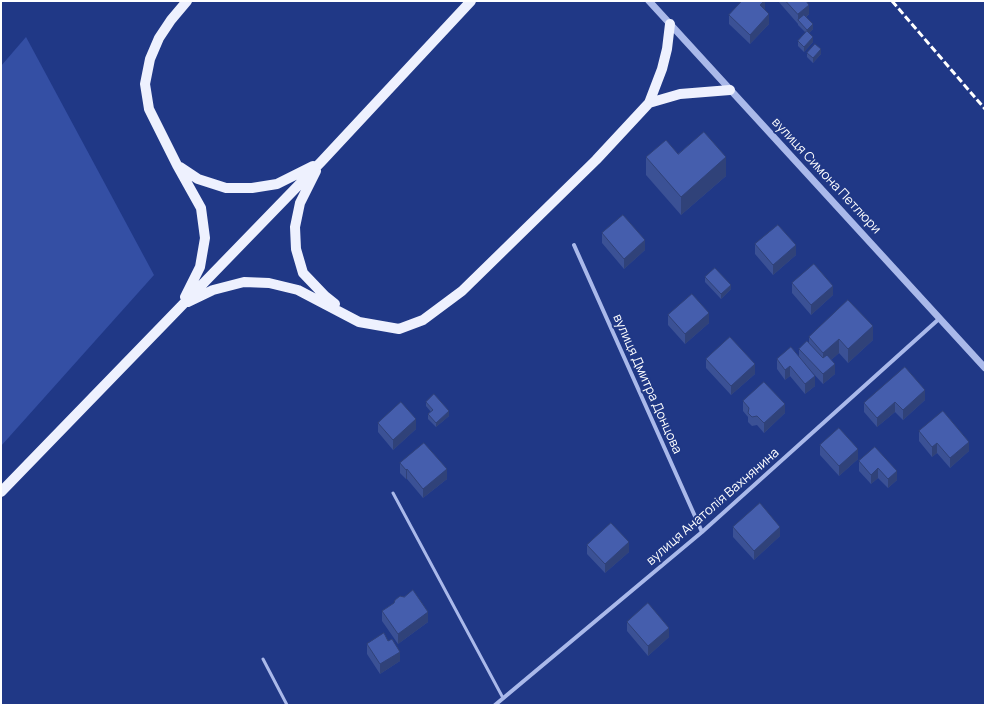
<!DOCTYPE html>
<html>
<head>
<meta charset="utf-8">
<style>
	body { margin:0 }
	#map { position:relative; width:986px; height:706px; overflow:hidden; background:#203886; font-family:Manrope,sans-serif }
	canvas { display:block }
	.frame { position:absolute; inset:0; border:2px solid #fff; pointer-events:none }
</style>
</head>
<body>
<div id="map">
<canvas width="986" height="706"></canvas>
<div class="frame"></div>
</div>
<script>
const ctx = document.querySelector('canvas').getContext('2d');
ctx.lineJoin = 'round';
function fill(path, color) { ctx.fillStyle = color; ctx.fill(path, 'evenodd'); }
function stroke(path, color, width, dash) { ctx.strokeStyle = color; ctx.lineWidth = width; ctx.lineCap = dash ? 'butt' : 'round'; ctx.setLineDash(dash || []); ctx.stroke(path); }
function label(font, color, halo, rows, align = 'center') {
  ctx.font = font + ' Manrope,sans-serif'; ctx.lineWidth = 4; ctx.setLineDash([]); ctx.textBaseline = 'middle'; ctx.strokeStyle = halo; ctx.fillStyle = color; for (const [text, x, y, turn = 0] of rows) {
    ctx.save(); ctx.translate(x, y); ctx.rotate((+turn || 0) * Math.PI / 180); ctx.textAlign = isNaN(turn) ? turn : align; if (halo) ctx.strokeText(text, 0, 0); ctx.fillText(text, 0, 0); ctx.restore();
  }
}
fill(new Path2D(`
	M26,37L154,275L1,446V66Z`), '#344fa4');
stroke(new Path2D(`
	M393,493L503,698
	M263,659L287,705`), '#aab9ea', 3);
stroke(new Path2D(`
	M574,245L702,532
	M495,705L702,532L940,318`), '#aab9ea', 4);
stroke(new Path2D(`
	M649,1L985,368`), '#aab9ea', 7);
stroke(new Path2D(`
	M649,103L680,94L730,90
	M180,167L198,179L226,188H252L277,184L313,166
	M316,171L300,203L295,227L296,249L303,273L325,296L335,304
	M185,297L200,267L205,238L201,208L177,165L149,109L145,84L150,59L159,38L171,20L187,1
	M188,302L213,290L244,282L269,283L298,290L359,322L399,329L423,320L462,291L596,160L649,103L662,69L667,49L670,24
	M1,492L321,162L471,1`), '#eef1fe', 10);
stroke(new Path2D(`
	M892,1L985,109`), '#fff', 3, [7, 3]);
fill(new Path2D(`
	M765,1V10L769,24L750,44L729,24V15Z
	M778,1H806L809,14L806,17L813,29L809,33L813,42L804,52L798,46V41L806,33L798,25V23V24Z
	M807,53L821,54L813,63L807,57Z
	M678,154L726,176L681,215L646,175V157Z
	M602,233L645,250L624,269L602,243Z
	M755,244L796,255L773,275L755,254Z
	M705,277L731,289L721,299L705,282Z
	M792,283L833,295L811,315L792,293Z
	M668,315L709,323L685,344L668,325Z
	M809,337L873,340L848,363L839,353L831,360L835,374L823,384L809,369L815,386L805,394L790,376L785,380L777,369V359L799,357V349L809,343Z
	M706,359L755,374L731,395L706,368Z
	M925,400L903,420L895,412L877,427L864,412V403Z
	M743,401L785,413L764,433L757,425L752,426L748,422V417L743,411Z
	M426,402L449,416L436,427L428,419V414L431,412L426,406Z
	M378,423L416,429L393,450L378,432Z
	M919,431L969,451L950,468L937,453L932,457L919,441Z
	M820,445L858,459L839,476L820,455Z
	M875,447L897,480L888,488L878,478L871,484L859,471V461Z
	M400,463L447,479L423,498L407,479H406L400,473Z
	M733,527L780,536L754,560L733,537Z
	M587,545L629,552L605,573L587,554Z
	M382,611L428,622L398,644L382,621Z
	M627,622L669,637L648,656L627,631Z
	M388,641L400,661L380,674L367,654V644Z`), '#3b5195');
fill(new Path2D(`
	M764,1H765V9L760,14V5Z
	M809,5V14L800,22L798,20V24V14Z
	M769,14V24L750,44V35Z
	M813,24V29L807,35V30Z
	M813,37V42L804,52V47Z
	M821,49V54L813,63V58Z
	M726,157V176L681,215V197Z
	M645,240V250L624,269V259Z
	M796,245V255L773,275V265Z
	M731,285V289L721,299V294Z
	M833,286V295L811,315V305Z
	M709,313V323L685,344V334Z
	M873,326V340L848,363V349Z
	M839,339V353L823,367V353Z
	M755,364V374L731,395V386Z
	M835,364V374L823,384V374Z
	M790,366V376L785,380V370Z
	M815,376V386L805,394V384Z
	M925,390V400L903,420V410Z
	M895,402V412L877,427V418Z
	M785,404V413L764,433V423Z
	M449,411V416L436,427V423Z
	M416,419V429L393,450V440Z
	M969,442V451L950,468V458Z
	M937,443V453L932,457V447Z
	M858,449V459L839,476V466Z
	M878,468V478L871,484V475Z
	M407,469V479H406V470Z
	M447,469V479L423,498V489Z
	M897,471V480L888,488V479Z
	M780,527V536L754,560V551Z
	M629,542V552L605,573V564Z
	M428,612V622L398,644V634Z
	M669,628V637L648,656V646Z
	M400,652V661L380,674V664Z`), '#304279');
const building = new Path2D(`
	M742,1H764L760,5L769,14L750,35L729,15Z
	M786,1H806L809,5L798,14Z
	M804,15L813,24L807,30L798,20Z
	M807,31L813,37L804,47L798,41Z
	M815,44L821,49L813,58L807,53Z
	M704,132L726,157L681,197L646,157L666,140L678,154Z
	M623,215L645,240L624,259L602,233Z
	M778,225L796,245L773,265L755,244Z
	M814,264L833,286L811,305L792,283Z
	M715,268L731,285L721,294L705,277Z
	M692,294L709,313L685,334L668,315Z
	M848,300L873,326L848,349L839,339L823,353L809,337Z
	M730,337L755,364L731,386L706,359Z
	M807,341L823,358L827,355L835,364L823,374L799,349Z
	M791,347L815,376L805,384L790,366L785,370L777,359Z
	M905,367L925,390L903,410L895,402L877,418L864,403Z
	M764,382L785,404L764,423L757,416L752,417L748,413L749,408L743,401Z
	M434,394L449,411L436,423L428,414L433,410L426,402Z
	M401,402L416,419L393,440L378,423Z
	M943,411L969,442L950,458L937,443L932,447L919,431Z
	M839,428L858,449L839,466L820,445Z
	M424,443L447,469L423,489L407,469L406,470L400,463Z
	M875,447L897,471L888,479L878,468L871,475L859,461Z
	M760,503L780,527L754,551L733,527Z
	M611,523L629,542L605,564L587,545Z
	M413,590L428,612L398,634L382,611L394,603L395,600L400,596L404,597Z
	M648,603L669,628L648,646L627,622Z
	M384,633L388,641L392,639L400,652L380,664L367,644Z`);
fill(building, '#455ead');
stroke(building, '#304279', 1);
label('13px', '#fff', '#203886', [
	["вулиця Симона Петлюри",826,176,47],
	["вулиця Дмитра Донцова",647,384,66],
	["вулиця Анатолія Вахнянина",713,507,-41]
]);
</script>
</body>
</html>
